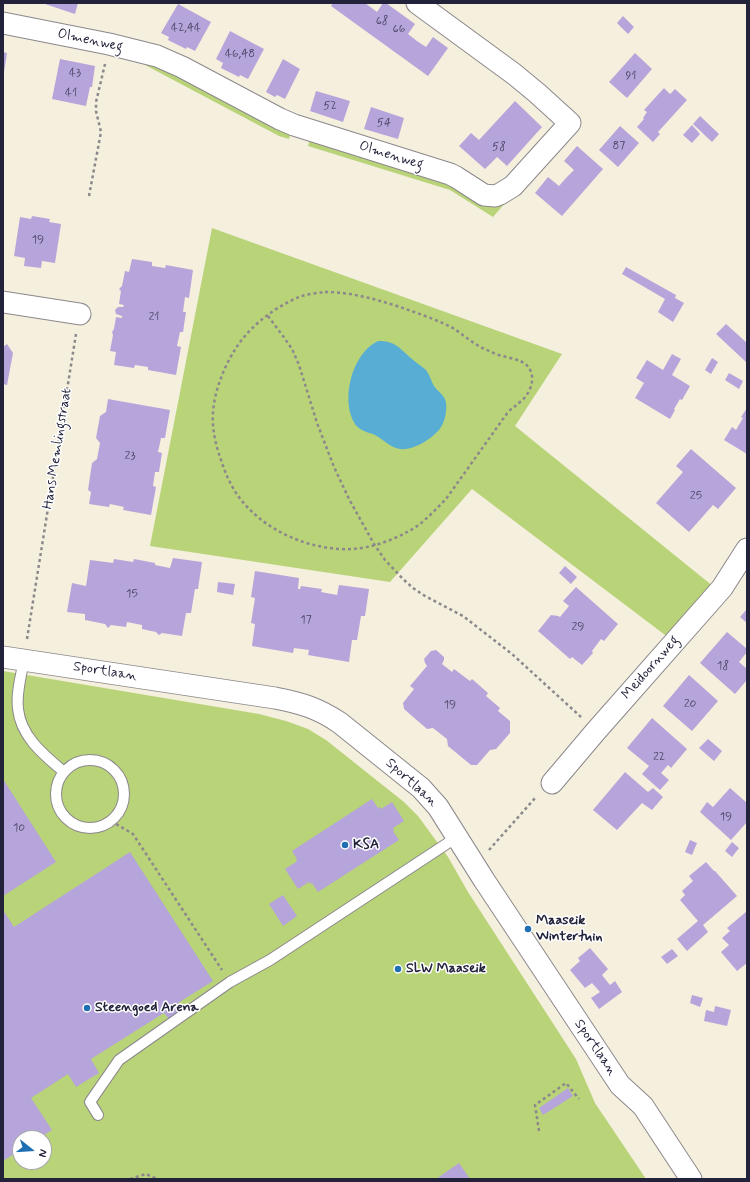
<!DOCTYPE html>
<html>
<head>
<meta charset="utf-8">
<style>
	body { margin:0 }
	#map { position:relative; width:750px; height:1182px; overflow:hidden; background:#f5efdd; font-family:Mynerve,sans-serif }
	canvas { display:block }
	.frame { position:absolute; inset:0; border:4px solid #22223b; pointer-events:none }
	.north { position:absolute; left:12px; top:1130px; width:40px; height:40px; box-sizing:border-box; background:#fff; border:1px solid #a7a7b1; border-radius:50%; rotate:107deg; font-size:11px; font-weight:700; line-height:16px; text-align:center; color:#22223b }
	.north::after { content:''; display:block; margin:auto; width:14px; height:18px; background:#1f6fb2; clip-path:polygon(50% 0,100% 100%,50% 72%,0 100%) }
</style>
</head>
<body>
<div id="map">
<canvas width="750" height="1182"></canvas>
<div class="frame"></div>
<div class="north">N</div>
</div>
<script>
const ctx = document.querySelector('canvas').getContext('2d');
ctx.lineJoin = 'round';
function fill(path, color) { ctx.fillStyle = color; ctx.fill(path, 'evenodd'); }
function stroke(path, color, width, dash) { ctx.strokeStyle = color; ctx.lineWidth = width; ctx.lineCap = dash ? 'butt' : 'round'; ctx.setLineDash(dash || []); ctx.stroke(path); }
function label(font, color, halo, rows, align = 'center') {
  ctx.font = font + ' Mynerve,sans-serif'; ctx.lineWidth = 3; ctx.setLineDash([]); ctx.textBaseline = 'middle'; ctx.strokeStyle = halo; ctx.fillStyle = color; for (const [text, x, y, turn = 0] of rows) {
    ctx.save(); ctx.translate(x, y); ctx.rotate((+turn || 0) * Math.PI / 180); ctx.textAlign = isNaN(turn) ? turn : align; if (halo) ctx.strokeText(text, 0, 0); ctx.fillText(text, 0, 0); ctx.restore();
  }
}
fill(new Path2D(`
	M130,57L149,62L291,132L289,139L279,136Z
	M310,139L506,202L493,217L450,190L308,146Z
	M212,228L562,354L515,426L714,587L669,638L472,489L390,582L150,546Z
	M3,671L259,714L286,721L308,729L326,740L404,802L418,816L448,857L468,892L576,1059L595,1103L646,1179H3ZM20,1138H44V1162H20Z`), '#b9d379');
fill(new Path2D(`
	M378,341C396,341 399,348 412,359C416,363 422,366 426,370C430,375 431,381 434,386C438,392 445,395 446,403C447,411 445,421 441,427C434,438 413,451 400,449C389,447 382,438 373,434C366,432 359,430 355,424C340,400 352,353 378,341Z`), '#58add4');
fill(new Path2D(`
	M42,3H78L75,14Z
	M333,3H365L377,12L383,3H386L415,24L408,34L417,41L426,47L433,37L448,48L428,76L331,6Z
	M178,4L211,22L195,51L187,47L186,49L168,40L169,37L161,33Z
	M623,16L634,27L628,34L617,23Z
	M230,31L264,49L248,79L240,75L239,77L221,68L223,63L216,59Z
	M3,52L7,53L4,72H3Z
	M635,53L652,69L627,98L609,82Z
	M60,59L95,66L92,87H90L86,106L52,99Z
	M283,59L300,69L285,99L277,95L275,97L266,92Z
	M664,88L670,94L675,89L687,100L658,132L660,134L653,142L637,127L644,119L643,118L647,112L644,110Z
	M316,91L350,101L343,122L310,111Z
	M515,101L542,127L507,166L497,157L485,169L459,146L471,133L479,140Z
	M371,107L404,118L398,139L364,129Z
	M700,116L719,134L712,142L693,124Z
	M692,125L700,134L692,143L683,135Z
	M620,126L639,143L618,167L599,150Z
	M577,146L603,169L562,216L535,193L548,177L559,186L566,178L574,170L564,161Z
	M32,216L50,219L49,222L61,224L55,263L42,261L41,268L24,266L25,258L14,256L20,217L31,219Z
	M132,259L152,262V266L165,268L166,265L193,270L189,298L185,297L183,312H186L183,332H180L177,346L181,347L176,375L148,370V367L135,365L134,368L114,365L116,352L110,351L113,335L112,332L114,329L116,317L122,318V316L116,314L115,310L118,307H123L124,305L119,304L121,291L119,289L122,286L125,271L129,272Z
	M626,267L676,295L675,298L684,303L673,322L658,312L665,299L622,274Z
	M726,324L747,343V361L746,362L716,334Z
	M7,344L13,353L7,385L3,384V347Z
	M672,354L681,359L672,375L690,386L682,400L680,399L674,409L675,410L670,419L635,398L644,383L636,378L647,360L663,370Z
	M712,358L718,362L711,374L705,370Z
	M729,373L743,381L739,389L725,380Z
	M108,399L170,410L165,438H161L158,452L162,453L159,472H155L153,486L156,487L151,515L123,510L124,507L110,504L109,507L89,504L91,492L88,490L92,463L97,459L100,443L96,438L100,416L106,412Z
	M747,408V454L724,440L732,427L736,430L743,418L741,417Z
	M691,449L736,488L718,509L713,505L689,532L656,503L683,472L676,466Z
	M173,558L202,562L198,589H195L191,613H186L182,636L162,633L159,635L156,632L142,629V625L127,622L126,627L111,625L108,628L105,624L85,620V614L67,612L72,583L86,586L90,560L113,563L114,559L133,562L134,559L155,563V565L170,568Z
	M565,566L577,577L571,584L559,573Z
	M255,571L299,578L298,589H300L301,586L322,589L321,592L337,595L339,585L369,589L365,616H361L357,640H352L349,662L308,655L309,650L294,648L293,653L252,646L255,624L251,623L255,598L251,597Z
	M218,582L235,584L233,595L217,592Z
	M576,587L618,624L604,641L601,639L592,651L593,653L582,665L572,657L570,659L538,631L551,615L558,616L560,617L569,606L563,601Z
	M747,609V623L740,617Z
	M727,632L747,649V652L739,662L747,669V680L735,694L700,663Z
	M436,650L444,657V660L442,664L452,672L454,669L470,681L472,679L488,693L486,696L500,708L498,711L510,721V733L496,749L490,750L477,765H471L448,746L447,739L433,728L427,729L404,709L403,703L414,689L410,686L427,666L425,663L424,659L431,651Z
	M689,675L718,701L692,731L663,706Z
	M652,718L687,749L671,768L668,765L661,773L669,780L660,790L642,774L649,766L627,748Z
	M708,739L722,751L714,761L699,748Z
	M625,772L648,792L653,788L663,797L652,810L642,803L617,830L593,810Z
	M3,779L56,862L3,896Z
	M730,788L747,803V822L731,840L700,812L707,802L713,807Z
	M372,799L378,808L380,807L381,809L392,802L404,821L393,828L394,830L393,831L399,840L318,892L312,883L311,884L309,882L298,889L285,869L296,862V861L297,859L292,851Z
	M690,840L697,843L692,855L685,852Z
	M732,842L739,848L732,857L725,851Z
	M130,852L213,981L178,1003L183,1010L169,1019L164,1013L91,1059L99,1073L76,1087L68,1074L31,1098L52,1130L39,1138H20V1150L3,1161V910L14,927Z
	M706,862L714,871H715L737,896L703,925L708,932L687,951L677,939L698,921L680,900L685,895L682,891L693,881L689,876Z
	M283,895L297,916L283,926L269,904Z
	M747,911V963L737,971L721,952L729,945L722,938L730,931L727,928Z
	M590,948L608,969L602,975L610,985L615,981L622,992L599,1009L591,998L600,992L592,983L585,988L570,970L580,961L578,958Z
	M672,949L678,956L667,964L661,957Z
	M692,995L703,998L700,1007L690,1003Z
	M715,1006L731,1010L727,1026L704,1021L706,1010L714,1012Z
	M568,1088L573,1096L543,1115L539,1108Z
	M459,1163L470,1179H436Z`), '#b6a5da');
const service = new Path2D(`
	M24,660C21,676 16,693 18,709C21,737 44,755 64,772
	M56 794a34 34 0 1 1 68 0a34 34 0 1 1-68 0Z
	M98,1115L90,1102L119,1060L230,982L270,960L457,837`);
const minor = new Path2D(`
	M3,23L109,44L157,56L182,67L280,119L294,125L450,174L456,177L484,195L495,196L500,194L513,186L570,123L537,93L514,74L417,3
	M3,302L80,314
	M3,657L275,698C301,703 318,708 340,723L421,788L438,807L484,880L620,1085L643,1106L691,1179
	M552,783L596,731L722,588L747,549`);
stroke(service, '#8c888c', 12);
stroke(minor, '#8c888c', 23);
stroke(new Path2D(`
	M89,196L101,132L96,111V102L105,64
	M325,292C351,292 375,299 400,307C417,313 435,319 451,327C463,334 474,345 487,350C493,353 500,356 507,357C517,360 527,361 531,372C535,383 528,396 520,402C516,406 512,408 508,412L446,499C434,511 422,525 407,532C391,541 370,548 352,549C312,551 267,532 242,501C232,489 226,475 221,460C217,449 214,437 213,425C211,399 222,370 236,348C250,326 275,307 299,297C307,294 317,293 325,292Z
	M268,316L283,336L292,349L299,365L317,423L334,467L349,499L374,544L385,560L403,579L413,588L425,596L463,616L512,654L581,717
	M27,639L76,334
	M111,821L133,834L222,970
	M489,850L536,797
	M539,1131L535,1105L566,1083L579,1099
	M130,1179L146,1174L157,1179`), '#8c888c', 2.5, [3, 3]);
stroke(service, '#fff', 10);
stroke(minor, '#fff', 21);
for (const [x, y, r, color] of [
	[345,845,4,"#1f6fb2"],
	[528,929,4,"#1f6fb2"],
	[398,969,4,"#1f6fb2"],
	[87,1008,4,"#1f6fb2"]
]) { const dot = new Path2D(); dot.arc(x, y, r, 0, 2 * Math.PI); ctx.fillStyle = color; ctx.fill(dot); stroke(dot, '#fff', 1.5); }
label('12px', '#474363', null, [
	["68",382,21],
	["42,44",186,28],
	["66",399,29],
	["46,48",240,54],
	["43",75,73],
	["91",631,76],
	["41",71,93],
	["52",330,106],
	["54",384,123],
	["87",619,146],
	["58",499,147],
	["19",38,240],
	["21",154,317],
	["23",130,456],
	["25",696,496],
	["15",132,594],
	["17",306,620],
	["29",578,627],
	["18",723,666],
	["20",690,704],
	["19",450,705],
	["22",659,757],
	["19",726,817],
	["10",19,828]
]);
label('14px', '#22223b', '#fff', [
	["Olmenweg",90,41,12],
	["Olmenweg",391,156,17],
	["Hans Memlingstraat",58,449,-81],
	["Meidoornweg",651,668,-49],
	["Sportlaan",105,672,9],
	["Sportlaan",411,783,42],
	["Sportlaan",595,1048,56]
]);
label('bold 14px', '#22223b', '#fff', [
	["KSA",353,845],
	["Maaseik",536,921],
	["Wintertuin",536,937],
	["SLW Maaseik",406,969],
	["Steengoed Arena",95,1008]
], 'left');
</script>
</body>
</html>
